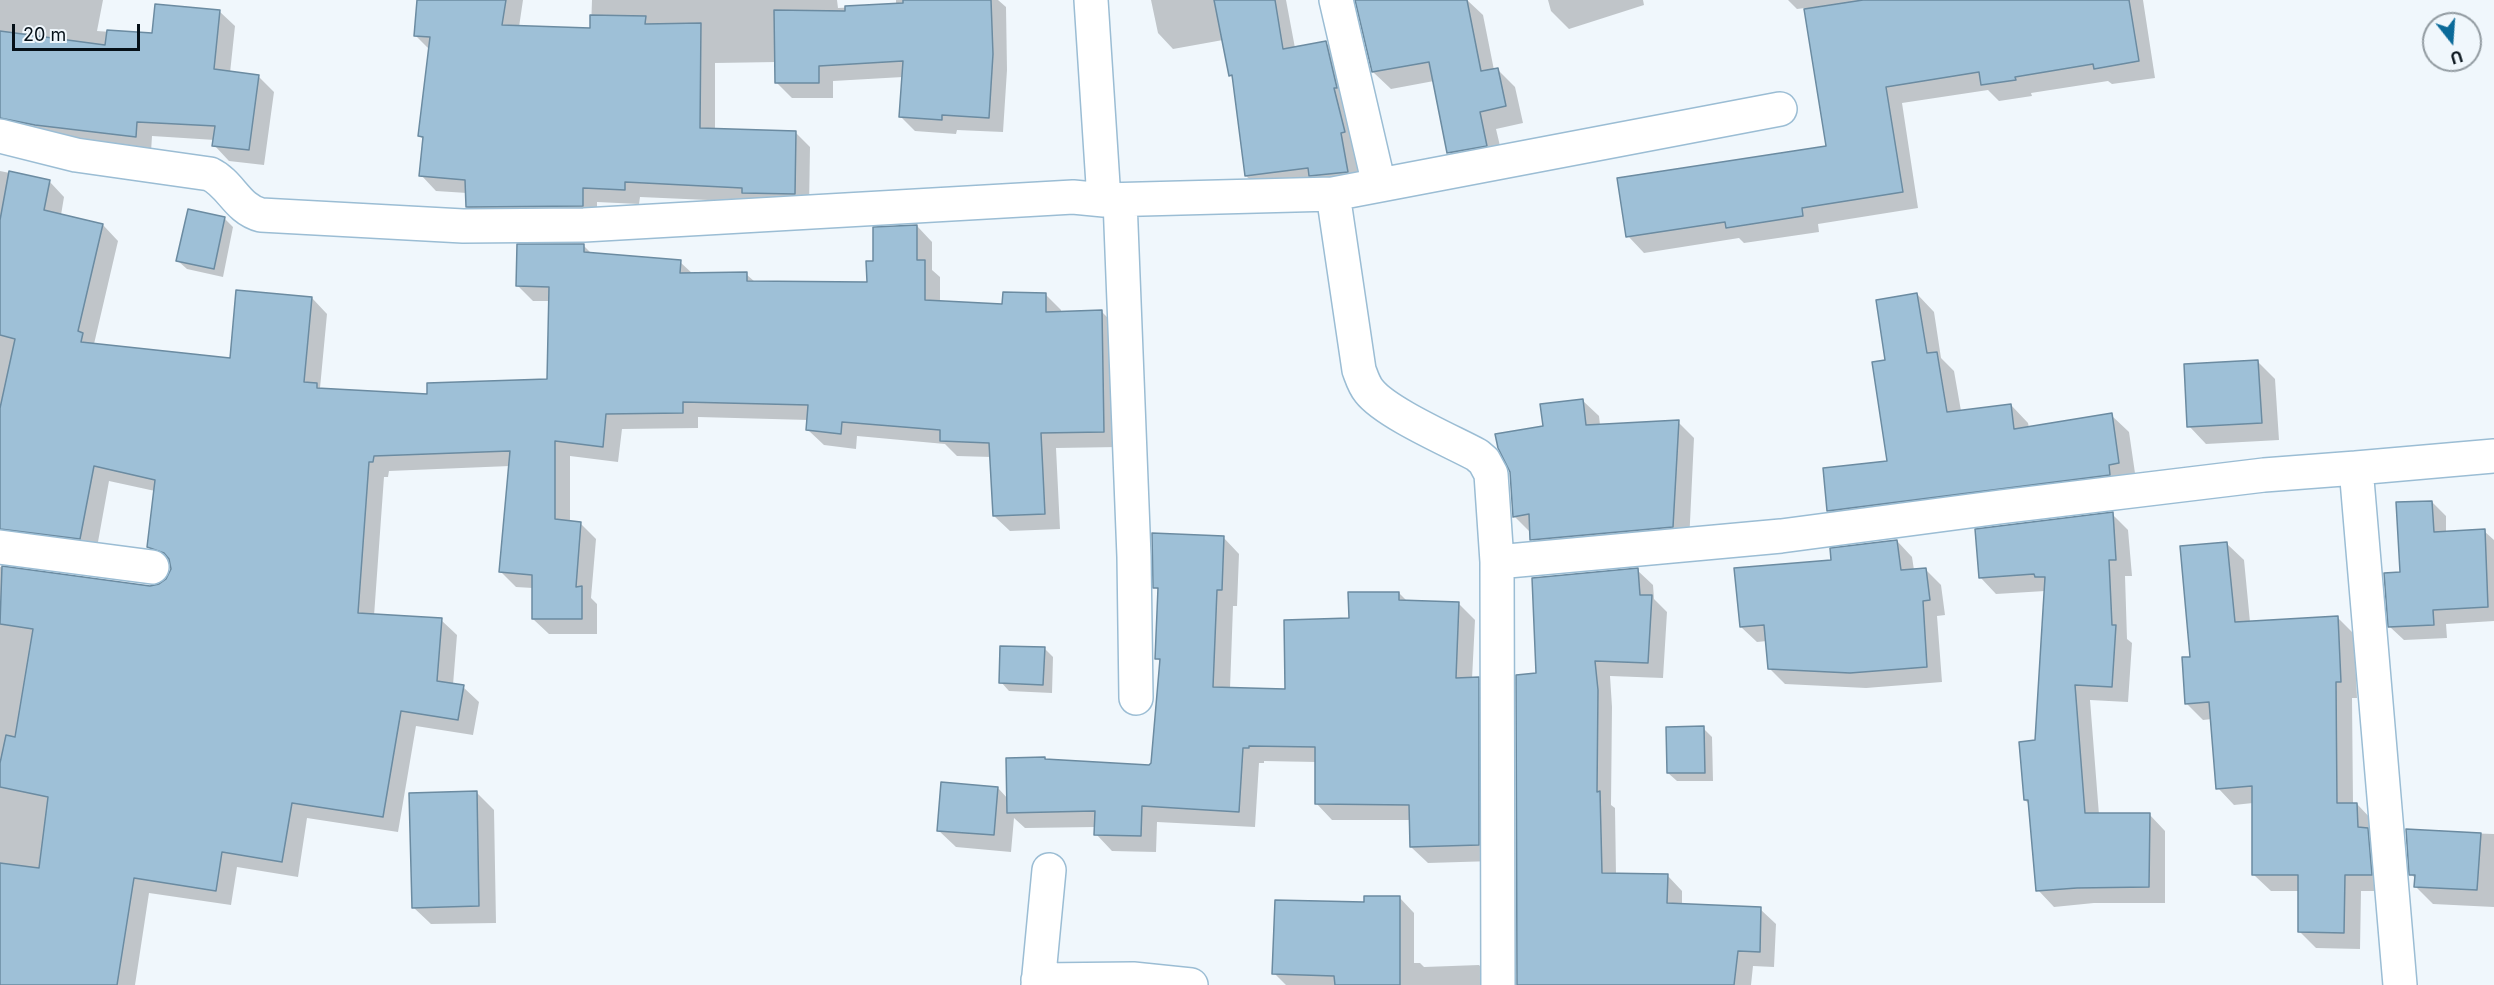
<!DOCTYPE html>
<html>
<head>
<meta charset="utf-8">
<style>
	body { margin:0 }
	#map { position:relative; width:2494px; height:985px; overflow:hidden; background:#f0f7fc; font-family:Inter,sans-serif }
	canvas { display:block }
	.north { position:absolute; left:2422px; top:12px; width:60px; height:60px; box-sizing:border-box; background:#f0f7fc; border:2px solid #929ba1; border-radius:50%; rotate:163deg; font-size:16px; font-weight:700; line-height:24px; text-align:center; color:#051018 }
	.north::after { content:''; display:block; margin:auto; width:21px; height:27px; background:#0b6a99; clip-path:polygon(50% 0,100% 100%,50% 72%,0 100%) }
	.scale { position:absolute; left:12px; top:24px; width:128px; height:27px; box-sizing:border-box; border:3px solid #051018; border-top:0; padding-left:8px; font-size:18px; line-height:21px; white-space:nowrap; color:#051018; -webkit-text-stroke:4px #f0f7fc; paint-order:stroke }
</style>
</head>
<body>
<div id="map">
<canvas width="2494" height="985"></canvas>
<div class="north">U</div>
<div class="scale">20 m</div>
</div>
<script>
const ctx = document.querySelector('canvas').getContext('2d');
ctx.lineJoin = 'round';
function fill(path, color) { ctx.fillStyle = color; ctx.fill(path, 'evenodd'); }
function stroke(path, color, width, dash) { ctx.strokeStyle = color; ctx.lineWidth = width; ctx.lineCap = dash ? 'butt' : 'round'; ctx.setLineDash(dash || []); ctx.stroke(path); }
fill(new Path2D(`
	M0,0H103L97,31L153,35L219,11L235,26L230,73L259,77L274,92L264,165L229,161L214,145L215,140L152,136L151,152L0,134Z
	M419,0H523L519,27L591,29L592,0H837L838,8L896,5V0H998L1006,7L1007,70L1003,132L957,130L956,134L915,131L900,116L903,77L833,81V98H792L777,83V62L715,63V130L795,132L810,147L809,208L753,202L640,197L639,204L597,202V221L482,222L467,207V193L436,191L421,175L424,140L420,136L430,50L416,36Z
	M1151,0H1286L1295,48L1326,43L1341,58L1363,187L1262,191L1246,176L1234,78L1230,75L1223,40L1173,49L1158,33Z
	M1357,0H1467L1483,15L1494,70H1498L1515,87L1523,123L1496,129L1504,163L1466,170L1449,152L1434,81L1391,89L1373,72Z
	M1548,0H1643L1644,5L1569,29L1551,11Z
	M1788,0H2143L2155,78L2112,84L2108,81L2031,93L2032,96L1999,101L1988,90L1902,103L1918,208L1818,224L1819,232L1744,243L1739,238L1644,253L1628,236L1827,147L1805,8L1797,9Z
	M0,171L49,181L64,197L61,215L103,225L118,241L94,344L232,360L312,298L327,314L320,388L429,396L549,380L550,301H533L517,285L583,245L592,254L680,262L693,274H746L755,282L868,284L874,263L917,226L932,242V270L940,277V302L1004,306L1045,294L1061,310V313L1102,312L1117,327L1119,447L1056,448L1060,529L1010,531L994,516L991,457L957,456L945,444L857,436L856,449L824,445L808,430L809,420L698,417V428L622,429L618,462L570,456V522L580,523L596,539L591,598L597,604V634H549L533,619V588L516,587L500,571L510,466L389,471L388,477H384L374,616L441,620L457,635L453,685L463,687L479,702L473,735L416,726L398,832L307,818L298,877L237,867L231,905L149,893L135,985H0V567L150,587L159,586L168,580L172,570L171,564L164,563L149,547L155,491L109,481L96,553L0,552Z
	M224,218L233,227L223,277L187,269L178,261Z
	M1917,294L1934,312L1941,358L1954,371L1961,411L2011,405L2028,423L2029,428L2111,415L2129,432L2136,480L1846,528L1828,510L1889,462L1887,361Z
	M2258,362L2275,379L2279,440L2206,444L2189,426Z
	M1582,400L1599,416L1600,425L1678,422L1694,438L1689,543L1548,556L1532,539L1530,532L1514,516L1545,427Z
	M2432,502L2446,516V533L2484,531L2494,540V621L2446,624L2447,638L2404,640L2390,627Z
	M2112,514L2128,530L2132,576H2125L2127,639L2132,643L2128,702L2090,700L2099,815L2149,814L2165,831V903H2094L2054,907L2038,890L2030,805L2025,800L2037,742L2045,591L1996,594L1980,577Z
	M1223,537L1239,554L1237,606H1233L1230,689L1286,690L1350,620L1399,593L1407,601L1459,604L1475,620L1472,679L1478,678L1494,694V861L1428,863L1411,847V820H1332L1316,803V762L1264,761V763H1259L1255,827L1157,822L1156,852L1112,851L1096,834V827L1025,828L1014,818L1011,852L956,847L938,830L998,788L1008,799L1045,758L1047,760L1149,767L1153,764L1161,663L1157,658L1160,592L1155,587Z
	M1897,541L1912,557L1914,570L1925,569L1941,585L1945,615L1937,616L1942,682L1866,688L1785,684L1769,668L1767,641L1757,642L1741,627L1833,561Z
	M2227,544L2244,560L2250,622L2338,618L2354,634L2357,698H2352L2353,804H2357L2373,821L2388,891H2361L2360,949L2316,948L2299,931V891H2271L2254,875L2253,803L2234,805L2218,788L2212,719L2203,720L2186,703L2191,658Z
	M1637,570L1653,585L1654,599L1667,612L1663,678L1610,676L1612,707L1611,805L1615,808L1616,875H1667L1682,891V906L1760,909L1776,924L1774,967L1753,966L1751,985H1518L1537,675Z
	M1045,649L1053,657L1052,693L1009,691L1001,682Z
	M1703,728L1712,737L1713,781H1677L1668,773Z
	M476,792L494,810L496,923L431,924L413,907Z
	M2407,831L2494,834V907L2433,904L2416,887V879L2411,874Z
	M1399,897L1414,913V963H1420L1424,967L1479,965L1494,981V985H1286L1274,973L1366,903Z`), '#0003');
const building = new Path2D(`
	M417,0H506L502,25L590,28V15L646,16L645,24L701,23L700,128L796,131L795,194L742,193V188L625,182V190L583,188V206L466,207L465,180L419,176L423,137L418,136L430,37L414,36Z
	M903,0H991L993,54L989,118L942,115V120L899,117L903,61L819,66V83H775L774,10L845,11V6L903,3Z
	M1214,0H1275L1283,49L1326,41L1337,88H1334L1345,132L1341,133L1348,172L1309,176L1308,168L1245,176L1232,75L1229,76Z
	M1355,0H1467L1481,71L1498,68L1506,106L1480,112L1487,146L1447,153L1429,62L1372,72Z
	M1863,0H2129L2139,61L2094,69L2093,64L2015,77L2016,80L1981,85L1979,72L1886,87L1903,192L1802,208L1803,216L1726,228L1725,222L1626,237L1617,178L1826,146L1804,9Z
	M155,4L220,10L214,69L259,75L249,150L212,146L215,126L137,122L136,137L35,125L0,118V31L105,45L107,30L152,33Z
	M9,171L50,180L44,210L103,224L78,331L83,333L81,342L230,358L236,290L312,297L304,382L317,383V388L427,394V383L547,379L549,287L516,286L517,244H584V252L681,260L680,273L747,272V281L867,282L866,261H873V227L917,225V260H925V300L1002,304L1003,292L1046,293V312L1102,310L1104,432L1041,433L1045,514L993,516L989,443L940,441V430L842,422L841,434L806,430L808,405L683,402V413L606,414L603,447L555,441V519L581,522L576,587L582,586V619H532V575L499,572L510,451L374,456L373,462H369L358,613L442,618L437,681L464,685L458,720L401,711L383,817L292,803L282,862L222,852L216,891L134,878L117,985H0V863L39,868L48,797L0,787V763L6,735L15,737L33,629L0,624L2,566L150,586L159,584L166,579L171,569L169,559L164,553L147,547L155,480L94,466L80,539L0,529V408L15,339L0,335V220Z
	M188,209L225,217L214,269L176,261Z
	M1917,293L1927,353L1937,352L1947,412L2011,404L2014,429L2112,413L2119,463L2109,465L2110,475L1827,511L1823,468L1887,461L1872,362L1885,360L1876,300Z
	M2258,360L2262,423L2187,427L2184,364Z
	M1583,399L1586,425L1679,420L1673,527L1530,540L1529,514L1513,517L1510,472L1498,448L1495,434L1543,426L1540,404Z
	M2432,501L2434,532L2485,529L2488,607L2433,610L2434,625L2388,627L2384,573L2400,572L2396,502Z
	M2113,512L2116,560H2109L2112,625H2116L2112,687L2075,685L2085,813H2150L2149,887L2077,888L2036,891L2028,800H2024L2019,742L2035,740L2045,577H2035L2034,574L1979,578L1975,529Z
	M1152,533L1224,536L1222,590H1217L1213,687L1285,689L1284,620L1349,618L1348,592H1399V600L1459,602L1456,678L1479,677V845L1410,847L1409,805L1315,804V747L1249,746V748H1243L1239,812L1142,806L1141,836L1094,835L1095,811L1007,813L1006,758L1045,757V759L1149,765L1151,763L1160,659H1155L1158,588H1153Z
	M1897,540L1901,570L1926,568L1930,600L1923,601L1927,667L1850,673L1768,669L1764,625L1740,627L1734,568L1831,560L1830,548Z
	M2227,542L2235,622L2338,616L2341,682H2336L2337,803H2357L2358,827L2368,828L2372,875H2345L2344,933L2298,932V875H2252V786L2216,789L2209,702L2185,704L2182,657H2190L2180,546Z
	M1638,568L1640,595H1652L1648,663L1595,661L1598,690L1597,792L1600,791L1602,873L1668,874L1667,903L1761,907L1760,952L1738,951L1734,985H1517L1516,675L1536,673L1532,578Z
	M1000,646L1045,647L1043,685L999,683Z
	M1704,726L1705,773H1667L1666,727Z
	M941,782L998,787L994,835L937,831Z
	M477,791L479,906L412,908L409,793Z
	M2406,829L2481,833L2477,890L2414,887L2415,875H2409Z
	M1364,896H1400V985H1335L1334,976L1272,974L1275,900L1364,902Z`);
fill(building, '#9ec0d7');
stroke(building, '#6b8ba1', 1.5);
const street = new Path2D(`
	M1091,0L1104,200
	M1336,0L1379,185
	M0,136L76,155L210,174C231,184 237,209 261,215L463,226L584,225L1073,197L1104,200L1333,194L1359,370C1362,378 1364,385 1369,391C1386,413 1451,441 1477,455L1484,461L1491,474L1497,562L1498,985
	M1333,194L1780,109
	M1120,200L1134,557L1136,698
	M0,547L152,567
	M1497,562L1781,536L2000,507L2264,475L2356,468
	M1038,980L1133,979L1191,985
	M1038,985L1049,870
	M2400,985L2356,468L2494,456`);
stroke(street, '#9bbdd4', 36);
stroke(street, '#fff', 33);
</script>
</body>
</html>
